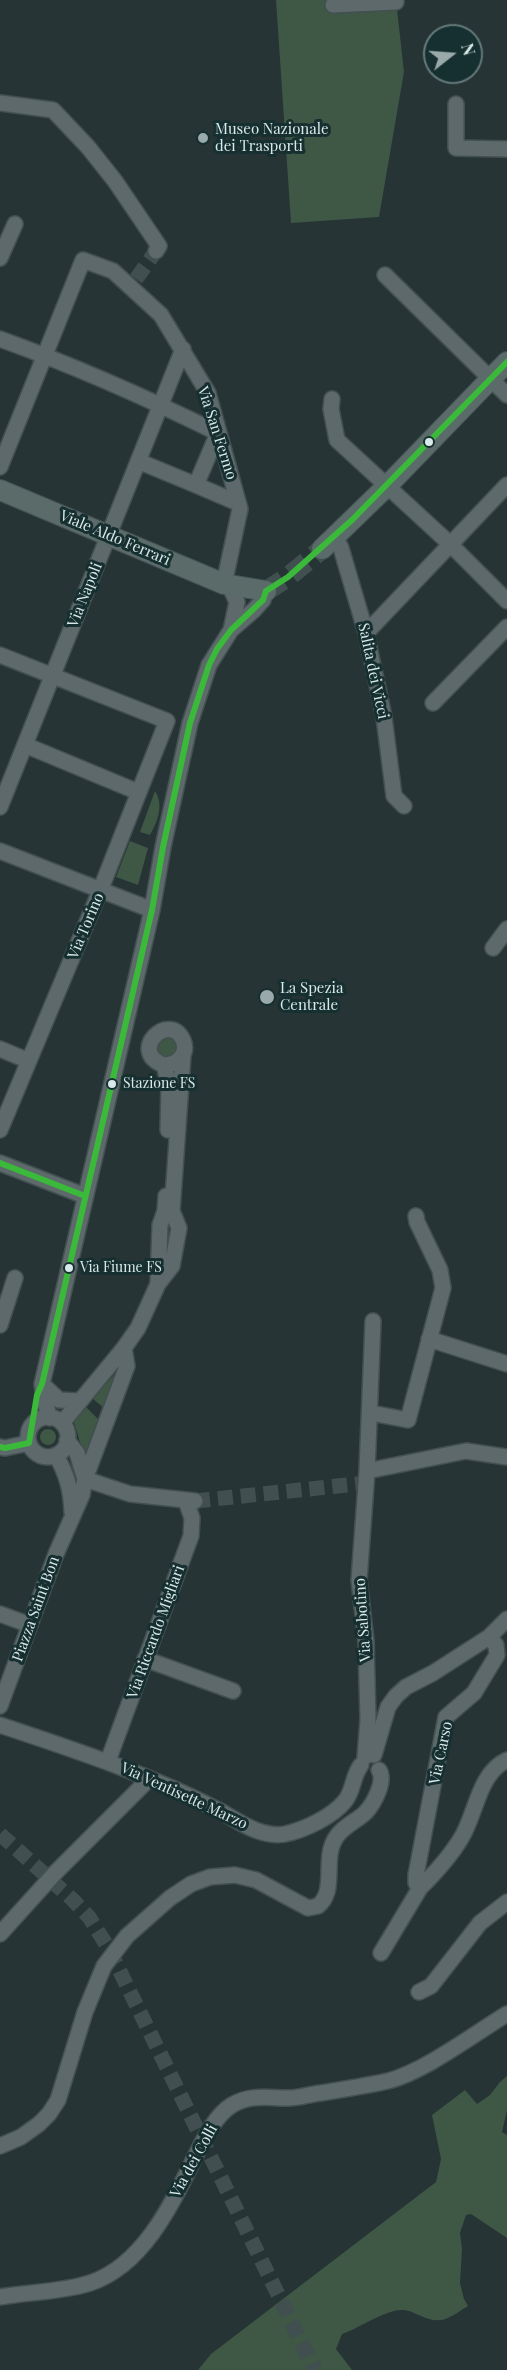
<!DOCTYPE html>
<html>
<head>
<meta charset="utf-8">
<style>
	body { margin:0 }
	#map { position:relative; width:507px; height:2370px; overflow:hidden; background:#263435; font-family:"Playfair Display",serif }
	canvas { display:block }
	.north { position:absolute; left:423px; top:24px; width:60px; height:60px; box-sizing:border-box; background:#162f30; border:2px solid #64797a; border-radius:50%; rotate:73deg; font-size:16px; font-weight:700; line-height:24px; text-align:center; color:#d9e8e8 }
	.north::after { content:''; display:block; margin:auto; width:21px; height:27px; background:#9aa9a9; clip-path:polygon(50% 0,100% 100%,50% 72%,0 100%) }
</style>
</head>
<body>
<div id="map">
<canvas width="507" height="2370"></canvas>
<div class="north">N</div>
</div>
<script>
const ctx = document.querySelector('canvas').getContext('2d');
ctx.lineJoin = 'round';
function fill(path, color) { ctx.fillStyle = color; ctx.fill(path, 'evenodd'); }
function stroke(path, color, width, dash) { ctx.strokeStyle = color; ctx.lineWidth = width; ctx.lineCap = dash ? 'butt' : 'round'; ctx.setLineDash(dash || []); ctx.stroke(path); }
function label(font, color, halo, rows, align = 'center') {
  ctx.font = font + ' "Playfair Display",serif'; ctx.lineWidth = 6; ctx.setLineDash([]); ctx.textBaseline = 'middle'; ctx.strokeStyle = halo; ctx.fillStyle = color; for (const [text, x, y, turn = 0] of rows) {
    ctx.save(); ctx.translate(x, y); ctx.rotate((+turn || 0) * Math.PI / 180); ctx.textAlign = isNaN(turn) ? turn : align; if (halo) ctx.strokeText(text, 0, 0); ctx.fillText(text, 0, 0); ctx.restore();
  }
}
fill(new Path2D(`
	M276,0H396L404,72L379,217L291,223Z
	M155,791C164,805 158,821 150,835L140,832Z
	M130,841L148,848L138,885L116,877Z
	M171,1036L177,1041V1053L169,1059L158,1056L155,1045L160,1038Z
	M117,1372L105,1409L92,1398Z
	M85,1406L101,1422L85,1459L74,1422L76,1415Z
	M40 1437a8 8 0 1 1 16 0a8 8 0 1 1-16 0Z
	M507,2076V2110L502,2132L507,2135V2238L471,2214L466,2215L460,2233L462,2249L460,2283L464,2299L468,2306C450,2317 442,2326 421,2316C416,2314 409,2310 403,2310C386,2309 360,2328 342,2334L336,2349L352,2370H198L211,2354L436,2182L441,2159L432,2115L465,2090L477,2104L490,2095L500,2082Z`), '#3f5745');
stroke(new Path2D(`
	M136,279L156,251
	M195,1501L366,1483
	M0,1834L73,1900L89,1917L109,1949L315,2370`), '#414f50', 15, [15, 8]);
stroke(new Path2D(`
	M266,591L288,577L322,549`), '#414f50', 20, [20, 10]);
const minor = new Path2D(`
	M333,5L396,2
	M0,103L53,110L88,147L115,181L159,246L156,251
	M456,104V148L507,149
	M0,258L15,224
	M385,275L507,395
	M0,339C75,366 147,398 218,433
	M332,399L331,409L337,440L449,543L507,601
	M138,461L196,485L218,433
	M0,467L83,260L113,271L161,315L208,393L240,509L224,584
	M196,485L238,503
	M335,536L341,548L366,633L384,717L394,796L404,806
	M230,587L237,602L231,630
	M366,633L507,485
	M0,655L167,721L100,891L0,1130
	M433,703L507,627
	M25,745L138,792
	M0,807L183,349
	M0,851L152,910
	M493,948L507,929
	M0,1049L29,1061
	M164,1065C177,1065 189,1054 183,1040C169,1010 127,1052 164,1065L169,1086L168,1130
	M0,1163L85,1196
	M158,1284L160,1225L165,1211L166,1196
	M0,1325L15,1278
	M429,1339L507,1364
	M42,1384L59,1400L79,1401
	M371,1413L408,1420L443,1288L440,1270L417,1222L416,1216
	M28 1437a20 20 0 1 1 40 0a20 20 0 1 1-40 0Z
	M50,1418L45,1403L42,1384L152,910L163,847L190,723L209,665L231,630L254,610L263,600L266,591
	M62,1423L124,1348L138,1328L158,1284L172,1266L179,1228L172,1211L183,1055
	M0,1447L5,1448L29,1443
	M56,1455C67,1475 71,1489 72,1512
	M367,1471L373,1321
	M85,1479L127,1366L124,1348
	M85,1479L130,1494L195,1501
	M0,1614L30,1625
	M489,1637L507,1619
	M145,1659L233,1691
	M0,1706L56,1554L82,1495L85,1479L77,1453L67,1440
	M0,1725C75,1750 151,1775 222,1812C241,1823 262,1838 285,1834C304,1830 332,1817 345,1801C354,1790 352,1777 361,1765
	M374,1755L388,1707L396,1696L406,1687L433,1673L489,1637L496,1645L497,1655L474,1693L446,1717L416,1875V1883L420,1888C435,1873 449,1858 460,1840C476,1816 478,1773 507,1760
	M365,1757L368,1720L366,1641L359,1580L367,1471L466,1451L507,1457
	M108,1761L191,1536L192,1518L186,1501
	M0,1934L56,1872L149,1779
	M381,1953L420,1888
	M419,1992L431,1986L480,1923L507,1902
	M0,2146L21,2137L39,2124L49,2114L58,2100L85,2012L104,1966L127,1936L170,1898L191,1884L210,1877L235,1875L256,1880L308,1908L318,1906C338,1890 321,1857 337,1836C345,1825 357,1821 366,1812C374,1803 386,1781 379,1770
	M0,2297C29,2292 62,2292 90,2283C142,2266 171,2206 193,2161C202,2143 214,2116 232,2105C250,2094 269,2098 289,2098C299,2098 310,2094 321,2093C343,2089 366,2086 388,2081C424,2072 474,2034 507,2014`);
const major = new Path2D(`
	M0,490L224,584L266,591
	M322,549L387,486L507,362`);
stroke(minor, '#435051', 18);
stroke(major, '#435051', 22);
stroke(minor, '#5d696a', 15);
stroke(major, '#5a6b6a', 20);
stroke(new Path2D(`
	M0,1163L85,1196
	M0,1447L5,1448L29,1443L37,1395L42,1384L152,910L163,847L190,723L209,665L217,649L231,630L263,600L266,591L288,577L352,520L507,362`), '#3ab93a', 6);
for (const [x, y, r, color] of [
	[203,138,6,"#9aa9a9"],
	[429,442,5,"#d9e8e8"],
	[267,997,8,"#9aa9a9"],
	[112,1084,5,"#d9e8e8"],
	[69,1268,5,"#d9e8e8"]
]) { const dot = new Path2D(); dot.arc(x, y, r, 0, 2 * Math.PI); ctx.fillStyle = color; ctx.fill(dot); stroke(dot, '#162f30', 2); }
label('14px', '#d9e8e8', '#162f30', [
	["Stazione FS",123,1084],
	["Via Fiume FS",80,1268]
], 'left');
label('15px', '#d9e8e8', '#162f30', [
	["Museo Nazionale",215,129],
	["dei Trasporti",215,146],
	["La Spezia",280,988],
	["Centrale",280,1005]
], 'left');
label('15px', '#d9e8e8', '#162f30', [
	["Via San Fermo",217,433,72],
	["Viale Aldo Ferrari",115,538,23],
	["Via Napoli",85,595,-68],
	["Salita dei Vicci",373,671,78],
	["Via Torino",86,926,-67],
	["Piazza Saint Bon",36,1609,-70],
	["Via Sabotino",363,1620,-94],
	["Via Riccardo Migliari",156,1632,-70],
	["Via Carso",441,1753,-78],
	["Via Ventisette Marzo",184,1796,25],
	["Via dei Colli",194,2161,-61]
]);
</script>
</body>
</html>
